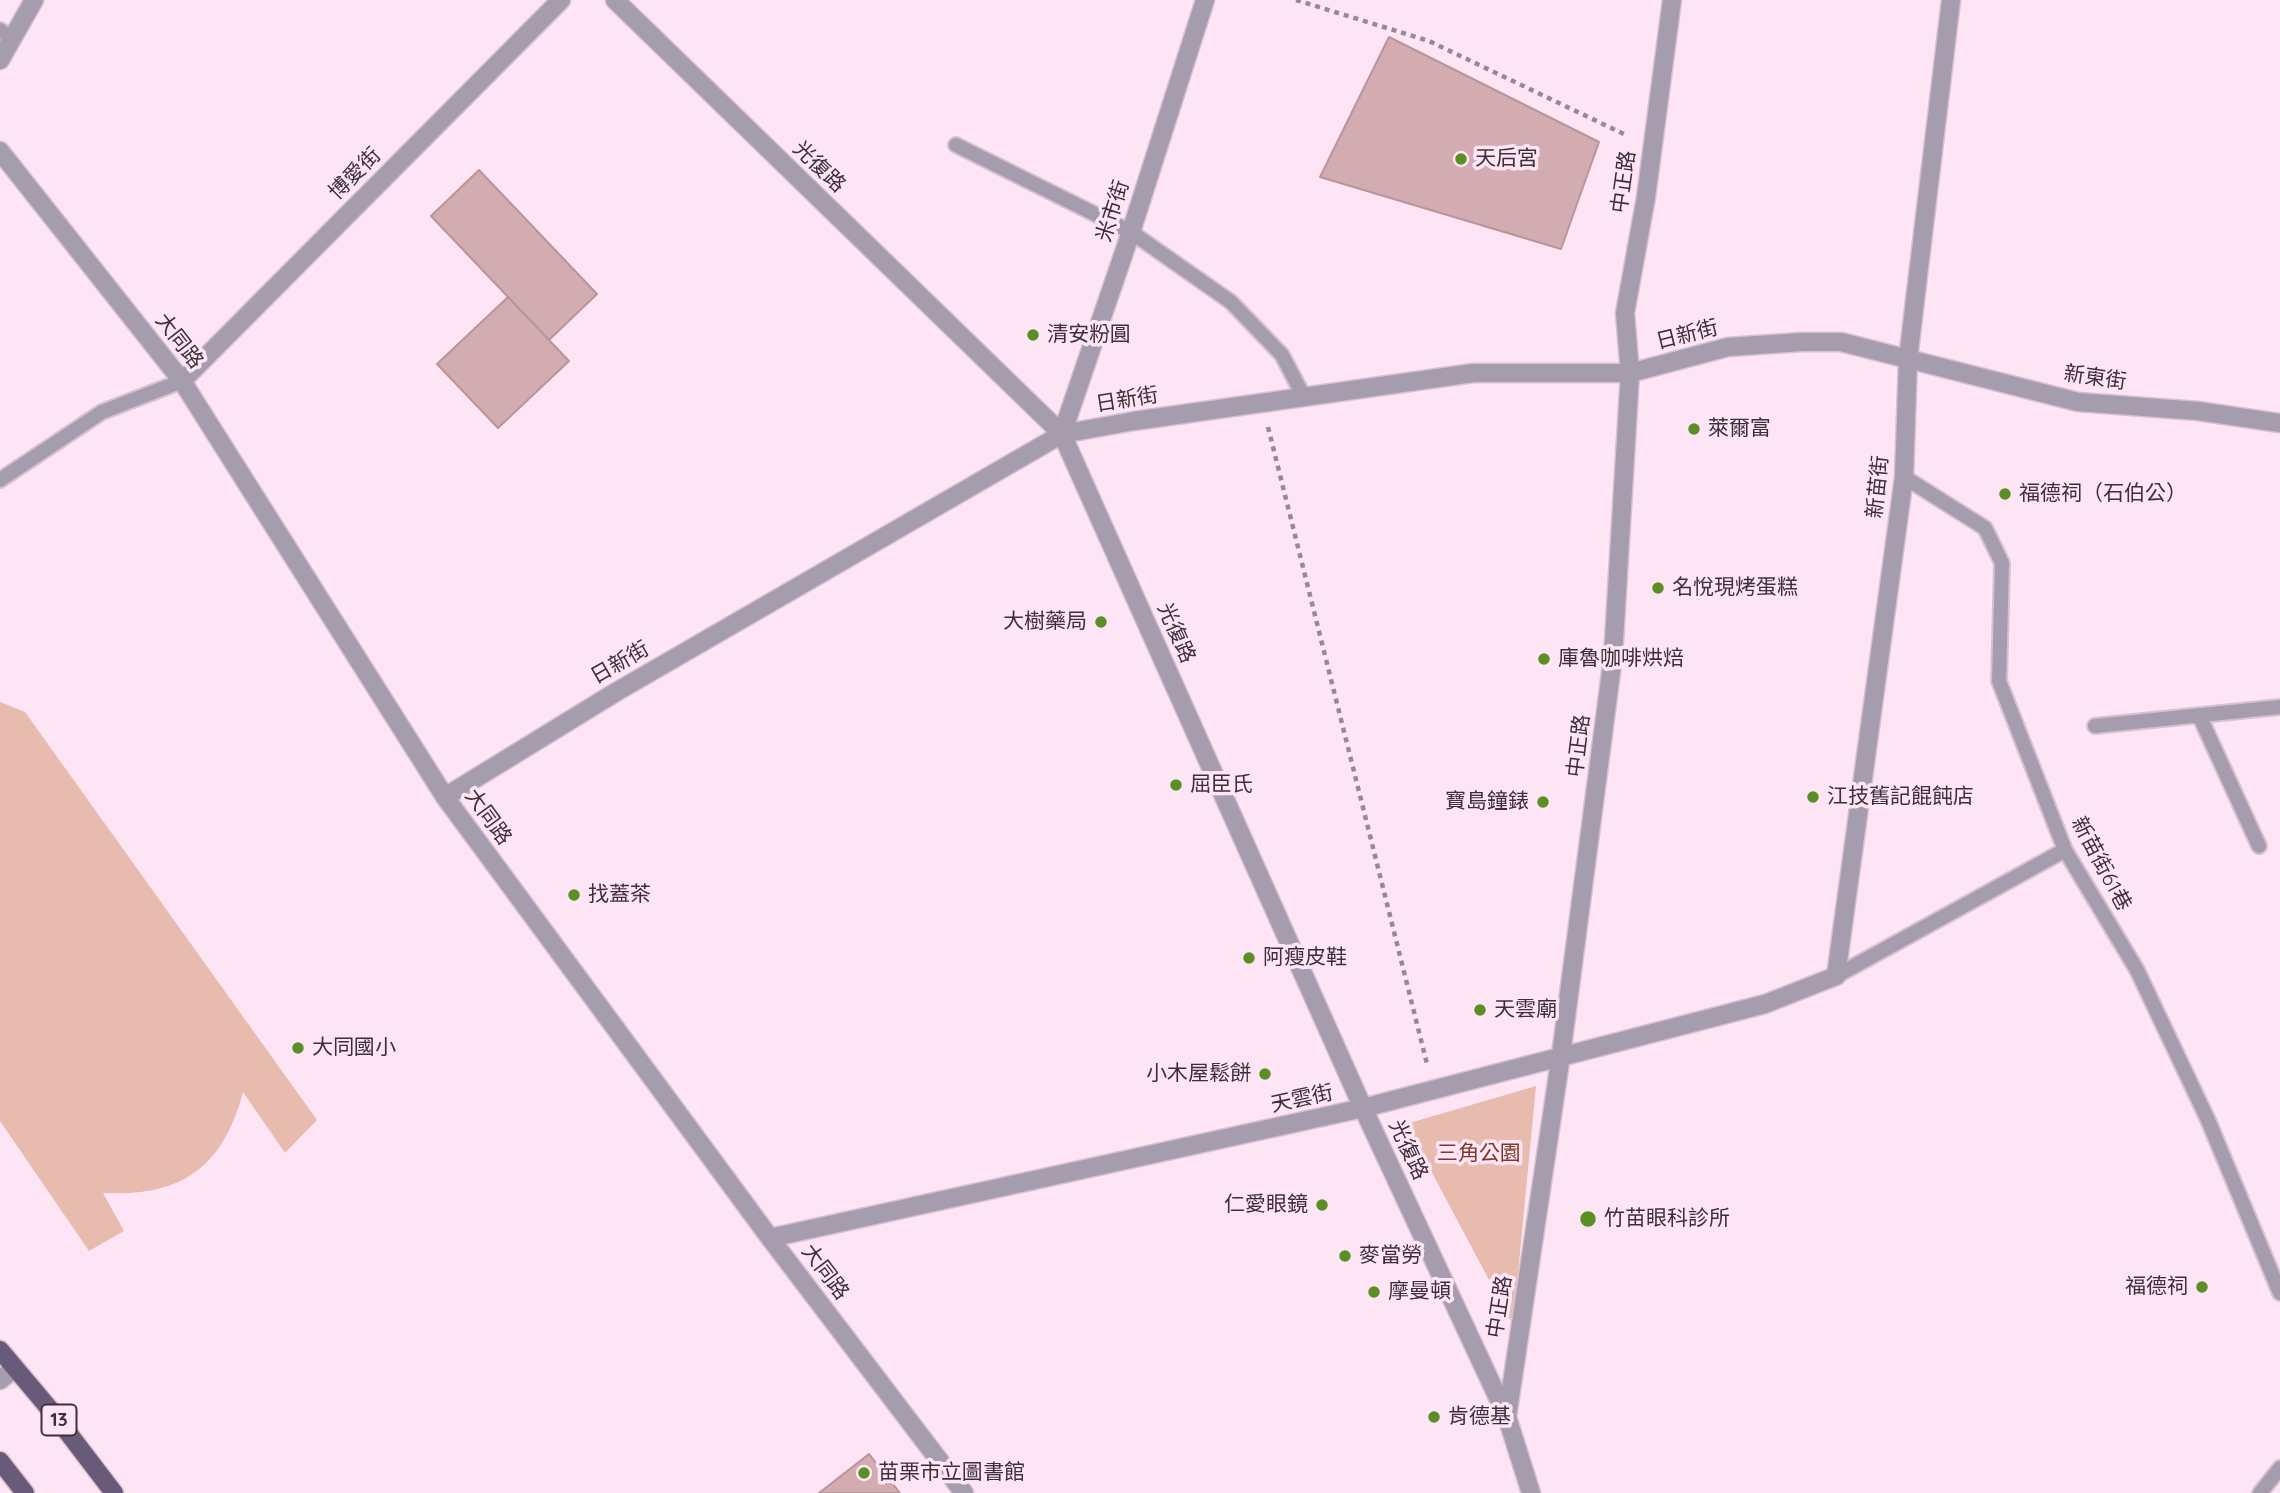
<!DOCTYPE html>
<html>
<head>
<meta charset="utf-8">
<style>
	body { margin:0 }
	canvas { display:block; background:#fee5f6 }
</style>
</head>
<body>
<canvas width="2280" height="1493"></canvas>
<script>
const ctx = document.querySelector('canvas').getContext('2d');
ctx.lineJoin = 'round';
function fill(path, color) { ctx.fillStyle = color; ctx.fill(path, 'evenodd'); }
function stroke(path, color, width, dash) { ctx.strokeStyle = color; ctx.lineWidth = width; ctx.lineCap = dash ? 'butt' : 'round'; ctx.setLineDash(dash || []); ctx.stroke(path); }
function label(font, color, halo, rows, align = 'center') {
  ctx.font = font + ' Quicksand,"Noto Sans TC",sans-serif'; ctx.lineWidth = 7; ctx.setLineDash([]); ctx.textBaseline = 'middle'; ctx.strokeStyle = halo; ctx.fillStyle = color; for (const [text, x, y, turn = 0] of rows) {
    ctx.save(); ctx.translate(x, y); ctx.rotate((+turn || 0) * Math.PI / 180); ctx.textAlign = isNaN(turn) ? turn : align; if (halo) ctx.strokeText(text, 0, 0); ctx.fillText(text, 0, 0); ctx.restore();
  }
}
fill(new Path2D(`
	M0,702L25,712L317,1120L285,1153L243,1092C223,1168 181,1197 103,1193L124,1231L89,1251L0,1121Z
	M1536,1086L1513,1325L1406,1124Z`), '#e7bcae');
const building = new Path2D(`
	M1389,37L1599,142L1561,249L1320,177Z
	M479,170L597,294L549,340L431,216Z
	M508,297L569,361L498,428L437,364Z
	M869,1454L900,1493H819Z`);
fill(building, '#d2acb1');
stroke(building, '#b99499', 2);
const service = new Path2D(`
	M0,30L13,40
	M956,145L1131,232L1231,302L1282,355L1304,397
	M1904,477L1985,528L2002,563L1999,681L2065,850L2137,970L2208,1120L2280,1293
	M0,480L102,412L182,381
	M2199,715L2259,846
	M2095,726L2280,707
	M1836,976L2065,850
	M2260,1493L2280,1468`);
const minor = new Path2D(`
	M615,0L1062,434L1363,1108L1507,1417
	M0,151L182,381L445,797L770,1238L964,1493
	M182,381L561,0
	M1062,434L1131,232L1205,0
	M445,797L616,692L1062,434L1134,421L1473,373H1630L1728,347L1802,342H1841L2078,402L2198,411L2280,423
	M770,1238L1363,1108L1765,1004L1836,976L1904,477L1908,359L1951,0
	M0,1380L15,1368`);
const tertiary = new Path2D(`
	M0,60L34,0
	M1531,1493L1507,1417L1561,1055L1613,657L1630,373L1625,313L1646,197L1672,0`);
const primary = new Path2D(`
	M0,1350L53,1413L114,1493
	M0,1461L25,1493`);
stroke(service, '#d7c1d0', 18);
stroke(minor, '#d7c1d0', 21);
stroke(tertiary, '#d7c1d0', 21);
stroke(primary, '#d7c1d0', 21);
stroke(new Path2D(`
	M1296,0L1429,41L1628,136
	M1268,427L1427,1064`), '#998793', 4.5, [5, 5]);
stroke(service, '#a59cae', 14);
stroke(minor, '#a59cae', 18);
stroke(tertiary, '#a59cae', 18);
stroke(primary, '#695a79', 18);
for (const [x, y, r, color] of [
	[1461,159,7,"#5c8e26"],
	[1033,335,7,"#5c8e26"],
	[1694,429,7,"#5c8e26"],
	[2005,494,7,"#5c8e26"],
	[1658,588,7,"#5c8e26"],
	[1101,622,7,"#5c8e26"],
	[1544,659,7,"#5c8e26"],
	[1176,785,7,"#5c8e26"],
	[1813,797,7,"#5c8e26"],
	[1543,802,7,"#5c8e26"],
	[574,895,7,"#5c8e26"],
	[1249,958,7,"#5c8e26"],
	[1480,1010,7,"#5c8e26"],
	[298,1048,7,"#5c8e26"],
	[1265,1074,7,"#5c8e26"],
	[1322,1205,7,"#5c8e26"],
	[1588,1219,9,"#5c8e26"],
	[1345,1256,7,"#5c8e26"],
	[2202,1287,7,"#5c8e26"],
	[1374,1292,7,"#5c8e26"],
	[1434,1417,7,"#5c8e26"],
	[864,1473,7,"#5c8e26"]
]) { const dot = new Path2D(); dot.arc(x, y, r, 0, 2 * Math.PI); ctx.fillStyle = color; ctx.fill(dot); stroke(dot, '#fee5f6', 2.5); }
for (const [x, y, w] of [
	[59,1420,35]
]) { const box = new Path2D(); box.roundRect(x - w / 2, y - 15.5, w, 31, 5); ctx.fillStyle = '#fee5f6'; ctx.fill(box); stroke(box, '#3c3038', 2); }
label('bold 19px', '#3c3038', null, [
	["13",59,1420]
]);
label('21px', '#3c3038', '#fee5f6', [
	["天后宮",1475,159],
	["清安粉圓",1047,335],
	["萊爾富",1708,429],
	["福德祠（石伯公）",2019,494],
	["名悅現烤蛋糕",1672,588],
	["大樹藥局",1087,622,"right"],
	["庫魯咖啡烘焙",1558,659],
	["屈臣氏",1190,785],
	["江技舊記餛飩店",1827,797],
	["寶島鐘錶",1529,802,"right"],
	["找蓋茶",588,895],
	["阿瘦皮鞋",1263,958],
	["天雲廟",1494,1010],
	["大同國小",312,1048],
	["小木屋鬆餅",1251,1074,"right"],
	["仁愛眼鏡",1308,1205,"right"],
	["竹苗眼科診所",1604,1219],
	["麥當勞",1359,1256],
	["福德祠",2188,1287,"right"],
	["摩曼頓",1388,1292],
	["肯德基",1448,1417],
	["苗栗市立圖書館",878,1473]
], 'left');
label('21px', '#3c3038', '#fee5f6', [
	["光復路",819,167,44],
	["博愛街",355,174,-45],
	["中正路",1624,182,-82],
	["米市街",1113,211,-72],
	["日新街",1687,335,-14],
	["大同路",179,341,52],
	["新東街",2095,378,8],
	["日新街",1127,400,-9],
	["新苗街",1878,487,-84],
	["光復路",1176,633,66],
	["日新街",620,663,-30],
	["中正路",1579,746,-83],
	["大同路",488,817,54],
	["新苗街61巷",2101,864,62],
	["天雲街",1302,1099,-12],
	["光復路",1408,1150,65],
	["大同路",825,1272,53],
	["中正路",1500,1307,-81]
]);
label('21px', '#783b26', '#fee5f6', [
	["三角公園",1479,1154]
]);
</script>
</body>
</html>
